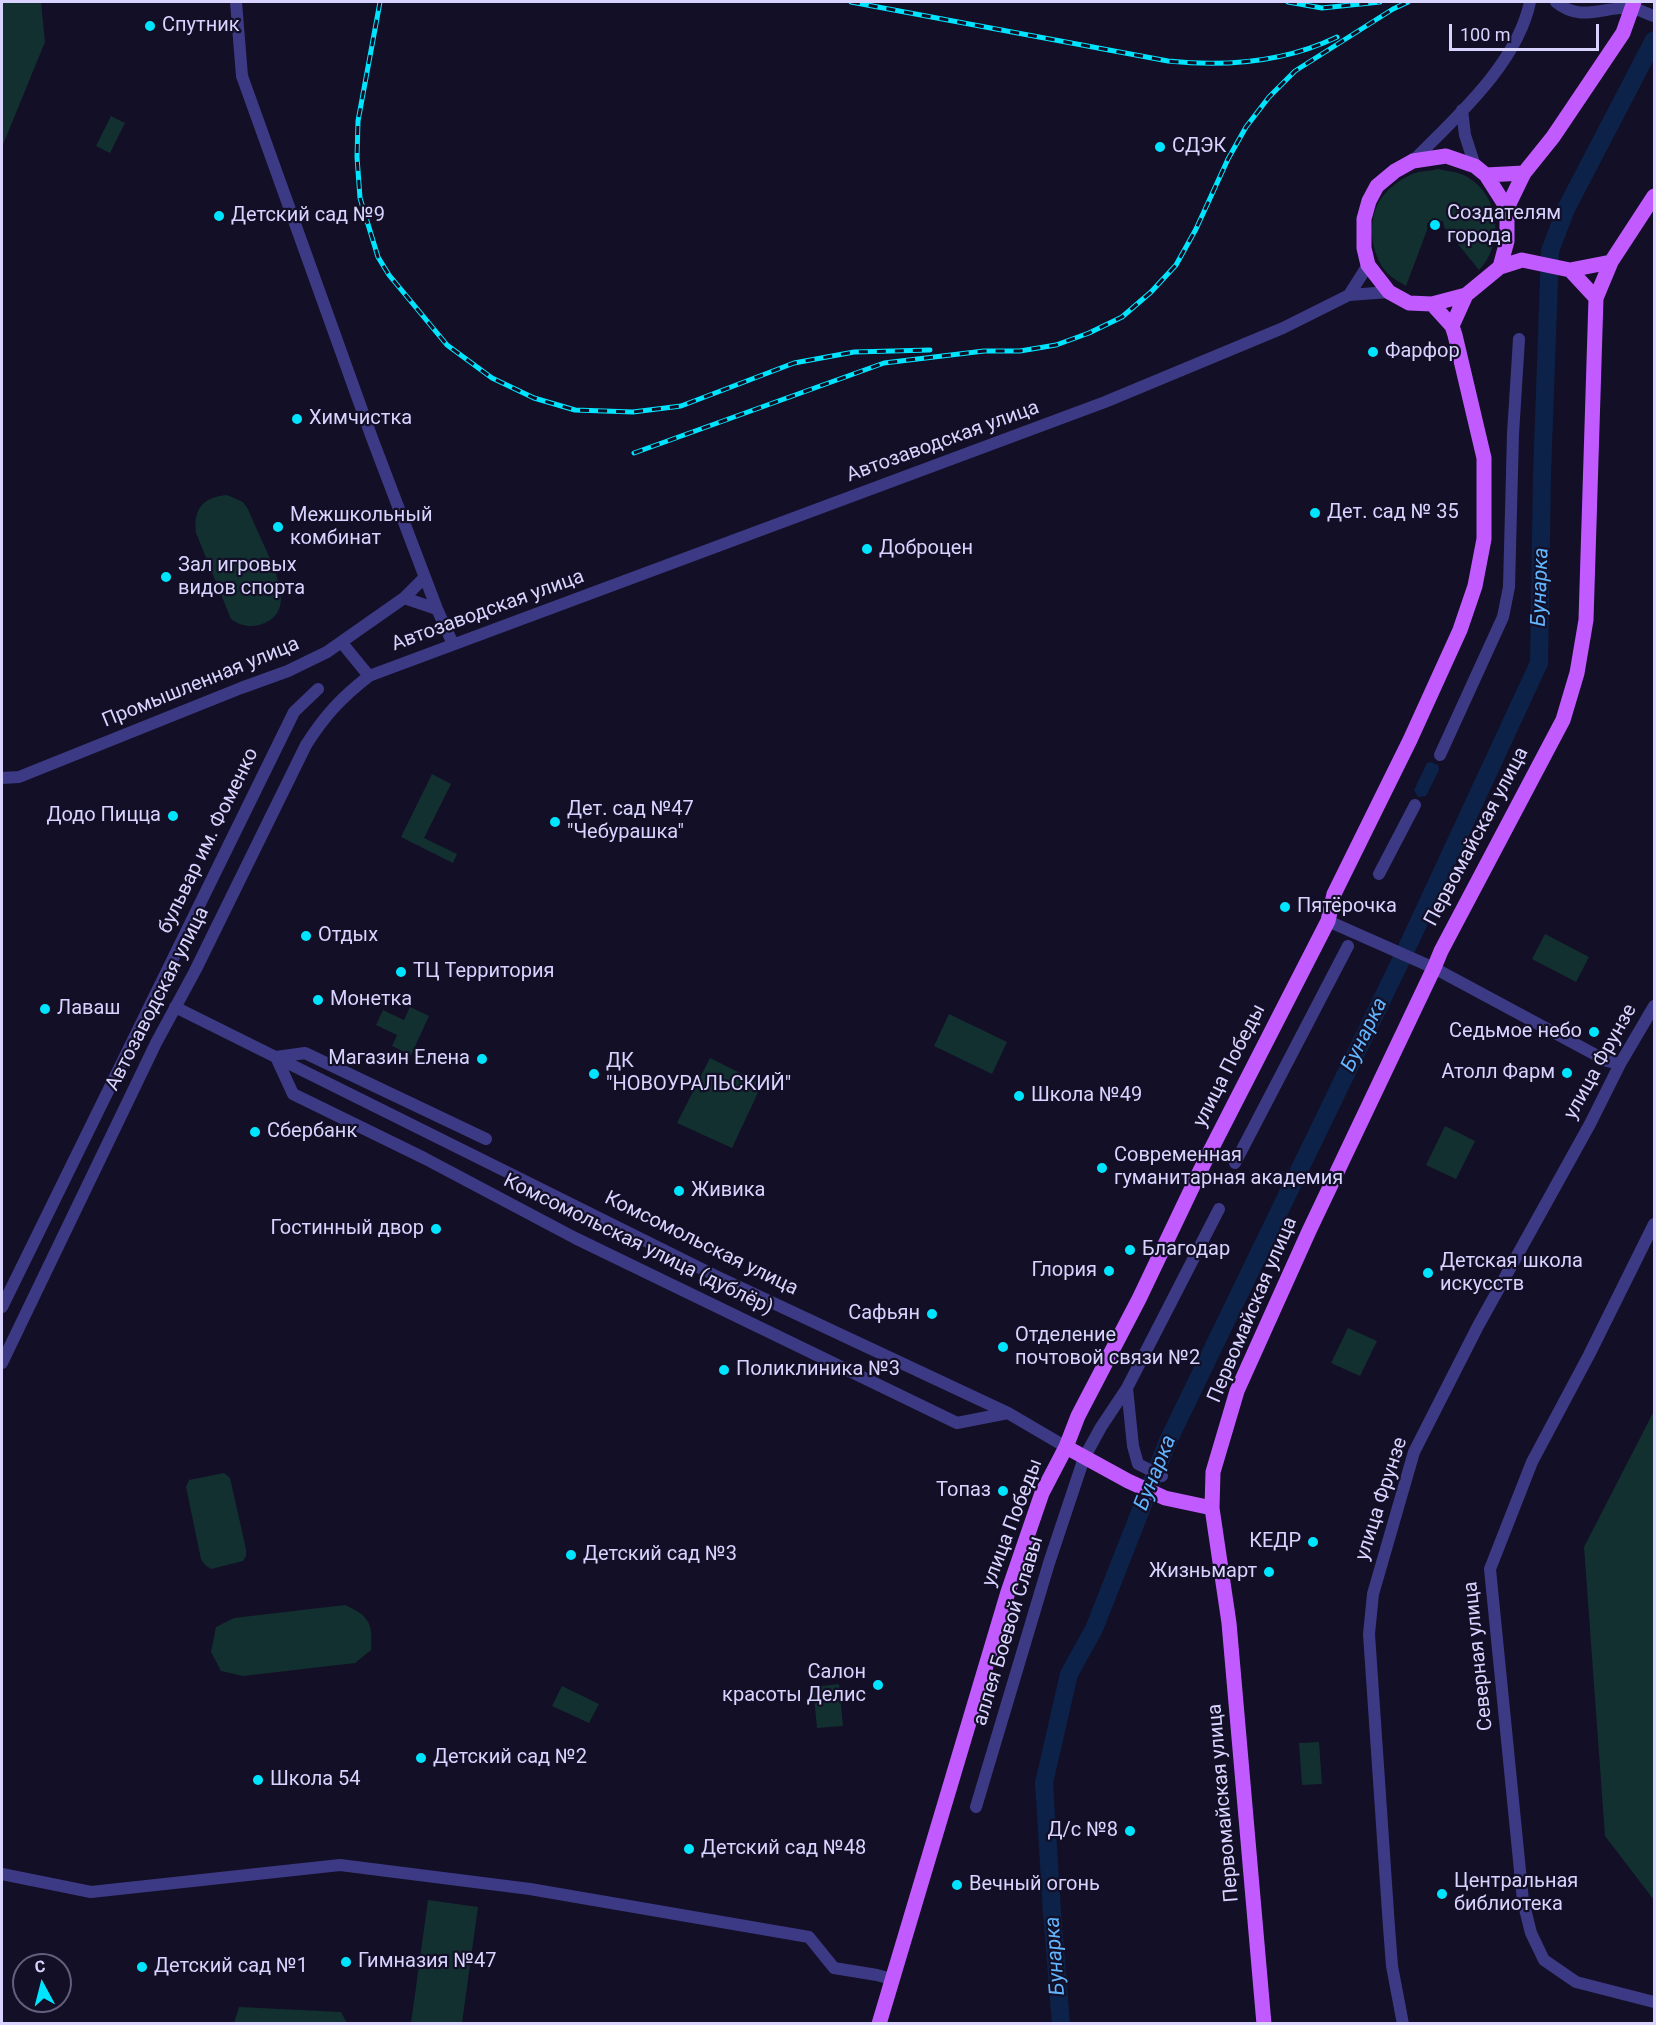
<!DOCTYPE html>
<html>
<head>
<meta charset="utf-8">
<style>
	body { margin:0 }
	#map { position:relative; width:1656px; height:2025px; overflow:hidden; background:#130f26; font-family:Roboto,sans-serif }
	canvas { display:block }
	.frame { position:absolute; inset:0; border:3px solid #d9d4ff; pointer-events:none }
	.north { position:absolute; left:12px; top:1953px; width:60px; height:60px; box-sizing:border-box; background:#130f26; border:2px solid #625e7d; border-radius:50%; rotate:353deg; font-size:16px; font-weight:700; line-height:24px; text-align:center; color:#d9d4ff }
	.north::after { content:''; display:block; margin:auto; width:21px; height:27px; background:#00e5ff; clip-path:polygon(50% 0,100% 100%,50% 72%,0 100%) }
	.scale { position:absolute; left:1449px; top:24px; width:150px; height:27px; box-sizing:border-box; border:3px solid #d9d4ff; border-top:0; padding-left:8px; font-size:18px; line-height:21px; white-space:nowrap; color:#d9d4ff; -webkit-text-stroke:4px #130f26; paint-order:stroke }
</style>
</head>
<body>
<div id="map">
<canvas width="1656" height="2025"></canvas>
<div class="frame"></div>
<div class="north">С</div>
<div class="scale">100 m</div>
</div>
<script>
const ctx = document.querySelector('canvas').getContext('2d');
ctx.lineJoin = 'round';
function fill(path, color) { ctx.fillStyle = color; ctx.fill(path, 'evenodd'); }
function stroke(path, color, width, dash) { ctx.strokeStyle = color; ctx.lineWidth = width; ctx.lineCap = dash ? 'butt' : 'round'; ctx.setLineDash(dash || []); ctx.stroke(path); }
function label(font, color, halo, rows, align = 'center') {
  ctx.font = font + ' Roboto,sans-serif'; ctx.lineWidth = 4.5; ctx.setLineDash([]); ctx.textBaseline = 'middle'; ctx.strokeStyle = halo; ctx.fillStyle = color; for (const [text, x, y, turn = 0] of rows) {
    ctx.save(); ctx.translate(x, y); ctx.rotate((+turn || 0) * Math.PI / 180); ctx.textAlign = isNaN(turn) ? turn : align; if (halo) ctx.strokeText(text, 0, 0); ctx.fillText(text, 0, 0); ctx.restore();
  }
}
fill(new Path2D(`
	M2,2H41L45,42L2,147Z
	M111,116L125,123L110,153L96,146Z
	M1438,169C1447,171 1458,172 1466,176C1500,195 1505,243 1479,270L1444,227L1443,221L1427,223V230L1406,286C1400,282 1392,278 1387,273C1371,255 1367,223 1379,202C1385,190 1403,177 1415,173C1422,171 1431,171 1438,169Z
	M227,495L243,502L248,509C254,524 261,538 267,552C276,573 296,613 262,624C251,628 240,626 231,619L196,533C193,509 203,497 227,495Z
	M432,774L451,784L424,838L457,854L453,863L401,837Z
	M1545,934L1589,957L1576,982L1532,959Z
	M410,1007L429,1016L411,1055L392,1046L397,1035L376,1025L383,1010L404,1020Z
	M949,1014L1007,1042L992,1074L934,1046Z
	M710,1058L762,1084L732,1148L677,1123Z
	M1445,1126L1475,1141L1456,1179L1426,1165Z
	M1348,1328L1377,1341L1360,1376L1331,1363Z
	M1654,1411V1900L1605,1836L1584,1547Z
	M224,1473L230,1478L246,1549V1556L243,1561L211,1569L205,1565L201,1559L186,1487L189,1480Z
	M345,1605C370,1616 373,1624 371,1650L355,1663L243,1676L221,1671L211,1652L216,1627L234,1618Z
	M839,1684L843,1726L817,1728L813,1687Z
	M562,1686L599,1704L589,1723L552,1706Z
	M1319,1742L1322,1784L1302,1785L1299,1743Z
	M428,1900L478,1907L462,2023H411Z
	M239,2007L341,2012L347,2023H234Z`), '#12302f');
fill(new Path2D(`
	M1431,762L1438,765L1439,770L1426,796L1418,797L1414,790L1427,763Z`), '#0c2248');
stroke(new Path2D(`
	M1061,2024L1052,1912L1044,1783L1069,1674L1094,1629L1168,1441L1404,954L1539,663L1542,475L1550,251L1566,209L1654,40`), '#0c2248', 18);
stroke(new Path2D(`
	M236,2L242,76L372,438L437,609
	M1556,2C1582,23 1603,6 1631,8C1639,9 1647,14 1654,16
	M1462,110L1465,135L1475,166
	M1413,161C1456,117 1517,64 1530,2
	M1349,295L1368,265
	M404,598L437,609L453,644
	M342,643L369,676
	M1440,755L1503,617L1509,587L1513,434L1519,339
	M2,778L19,777L241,688L288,671L327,652L404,598L424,578
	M1379,874L1415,805
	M1328,921L1434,968L1607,1061L1620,1064
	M175,1007L722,1279L1008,1413L1066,1447
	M276,1057L293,1094L424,1158L575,1238L957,1423L1008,1413
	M276,1057L305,1053L486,1139
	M1235,1163L1348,946
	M1654,1224L1589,1355L1532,1462L1490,1569L1523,1901L1531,1933L1544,1960L1576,1982L1654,2002
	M2,1307L294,712L318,689
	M2,1363L156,1043L195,971L306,745C325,715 341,698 369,676L1105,402L1283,328L1349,295L1389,292
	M1127,1388L1133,1446L1138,1464L1162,1476
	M976,1807L1049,1563L1084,1458L1101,1427L1127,1388L1219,1209
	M2,1874L91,1892L340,1865L530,1889L809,1937L834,1968L877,1975L891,1979
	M1403,2024L1392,1966L1389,1927L1369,1634L1373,1594L1414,1452L1478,1326L1590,1124L1620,1064L1654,1006`), '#3d3a85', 12);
stroke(new Path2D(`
	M1486,175L1524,173
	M1507,208L1524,173L1553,137L1623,33L1634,2
	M1500,267L1507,241V208L1486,175L1475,166L1446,156L1413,161L1395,171L1377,186L1369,201L1364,219V248L1368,265L1389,292L1409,303L1432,304L1466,295L1500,267L1522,260L1570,270L1611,262
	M1570,270L1596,298
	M1452,326L1466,295
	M1066,1447L1128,1481L1165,1498L1212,1508
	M879,2024L1008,1592L1042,1493L1066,1447L1078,1416L1139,1299L1200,1171L1328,921L1334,894L1410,740L1460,630L1475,586L1484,539V458L1455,335L1452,326L1432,304
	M1264,2024L1229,1623L1212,1508L1213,1472L1237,1391L1309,1231L1434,968L1441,951L1563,720L1577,673L1586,620L1596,298L1611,262L1654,196`), '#c25bff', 15);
const rail = new Path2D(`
	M380,2L358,121L357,157L360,198L378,257L389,275L447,345L492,378L534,398L575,410L633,412L681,406L794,363L854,352L930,350
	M851,2L1168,61C1225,67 1285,62 1337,37
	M1288,2L1322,8L1380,2
	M634,453L884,363L984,351H1020L1056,345L1089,333L1122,317L1151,292L1176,265L1196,229L1228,159L1246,127L1269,97L1295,71L1393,9L1408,2`);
stroke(rail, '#00e5ff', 5);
stroke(rail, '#130f26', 3, [9]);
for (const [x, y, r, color] of [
	[150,26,6,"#00e5ff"],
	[1160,147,6,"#00e5ff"],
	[219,216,6,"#00e5ff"],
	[1435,225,6,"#00e5ff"],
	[1373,352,6,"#00e5ff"],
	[297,419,6,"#00e5ff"],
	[1315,513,6,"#00e5ff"],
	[278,527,6,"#00e5ff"],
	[867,549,6,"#00e5ff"],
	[166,577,6,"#00e5ff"],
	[173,816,6,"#00e5ff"],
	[555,822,6,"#00e5ff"],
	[1285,907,6,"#00e5ff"],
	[306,936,6,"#00e5ff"],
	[401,972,6,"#00e5ff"],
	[318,1000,6,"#00e5ff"],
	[45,1009,6,"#00e5ff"],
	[1594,1032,6,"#00e5ff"],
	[482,1059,6,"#00e5ff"],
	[1567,1073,6,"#00e5ff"],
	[594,1074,6,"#00e5ff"],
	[1019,1096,6,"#00e5ff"],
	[255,1132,6,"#00e5ff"],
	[1102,1168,6,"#00e5ff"],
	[679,1191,6,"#00e5ff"],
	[436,1229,6,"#00e5ff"],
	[1130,1250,6,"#00e5ff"],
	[1109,1271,6,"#00e5ff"],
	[1428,1273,6,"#00e5ff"],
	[932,1314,6,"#00e5ff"],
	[1003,1347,6,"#00e5ff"],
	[724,1370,6,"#00e5ff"],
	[1003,1491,6,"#00e5ff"],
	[1313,1542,6,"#00e5ff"],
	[571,1555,6,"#00e5ff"],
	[1269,1572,6,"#00e5ff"],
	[878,1685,6,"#00e5ff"],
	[421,1758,6,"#00e5ff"],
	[258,1780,6,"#00e5ff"],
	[1130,1831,6,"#00e5ff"],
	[689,1849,6,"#00e5ff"],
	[957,1885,6,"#00e5ff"],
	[1442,1894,6,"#00e5ff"],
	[346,1962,6,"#00e5ff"],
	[142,1967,6,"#00e5ff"]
]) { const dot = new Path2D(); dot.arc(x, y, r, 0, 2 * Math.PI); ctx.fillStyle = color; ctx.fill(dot); stroke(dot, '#130f26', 2); }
label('20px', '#d9d4ff', '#130f26', [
	["Спутник",162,26],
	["СДЭК",1172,147],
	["Создателям",1447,214],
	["города",1447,237],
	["Детский сад №9",231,216],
	["Фарфор",1385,352],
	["Химчистка",309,419],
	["Дет. сад № 35",1327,513],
	["Межшкольный",290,516],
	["комбинат",290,539],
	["Доброцен",879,549],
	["Зал игровых",178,566],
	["видов спорта",178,589],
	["Дет. сад №47",567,810],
	["\"Чебурашка\"",567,833],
	["Додо Пицца",161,816,"right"],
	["Пятёрочка",1297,907],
	["Отдых",318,936],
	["ТЦ Территория",413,972],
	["Монетка",330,1000],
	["Лаваш",57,1009],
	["Седьмое небо",1582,1032,"right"],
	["Магазин Елена",470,1059,"right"],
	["ДК",606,1062],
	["\"НОВОУРАЛЬСКИЙ\"",606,1085],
	["Атолл Фарм",1555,1073,"right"],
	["Школа №49",1031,1096],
	["Сбербанк",267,1132],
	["Современная",1114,1156],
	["гуманитарная академия",1114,1179],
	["Живика",691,1191],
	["Гостинный двор",424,1229,"right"],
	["Благодар",1142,1250],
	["Детская школа",1440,1262],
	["искусств",1440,1285],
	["Глория",1097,1271,"right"],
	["Сафьян",920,1314,"right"],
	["Отделение",1015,1336],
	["почтовой связи №2",1015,1359],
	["Поликлиника №3",736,1370],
	["Топаз",991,1491,"right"],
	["КЕДР",1301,1542,"right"],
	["Детский сад №3",583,1555],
	["Жизньмарт",1257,1572,"right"],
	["Салон",866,1673,"right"],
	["красоты Делис",866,1696,"right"],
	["Детский сад №2",433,1758],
	["Школа 54",270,1780],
	["Д/с №8",1118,1831,"right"],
	["Детский сад №48",701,1849],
	["Центральная",1454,1882],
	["библиотека",1454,1905],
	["Вечный огонь",969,1885],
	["Гимназия №47",358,1962],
	["Детский сад №1",154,1967]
], 'left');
label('20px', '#d9d4ff', '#130f26', [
	["Автозаводская улица",943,442,-20],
	["Автозаводская улица",488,611,-20],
	["Промышленная улица",201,683,-22],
	["Первомайская улица",1477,837,-62],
	["бульвар им. Фоменко",209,841,-64],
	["Автозаводская улица",158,999,-63],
	["улица Фрунзе",1601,1062,-61],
	["улица Победы",1230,1066,-63],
	["Комсомольская улица",701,1244,26],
	["Комсомольская улица (дублёр)",638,1245,26],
	["Первомайская улица",1253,1310,-67],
	["улица Фрунзе",1382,1499,-72],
	["улица Победы",1013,1523,-69],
	["аллея Боевой Славы",1009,1631,-73],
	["Северная улица",1479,1656,-96],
	["Первомайская улица",1224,1803,-95]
]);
label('italic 21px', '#62b6ff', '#130f26', [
	["Бунарка",1541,587,-88],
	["Бунарка",1365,1035,-64],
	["Бунарка",1156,1473,-68],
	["Бунарка",1056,1956,-94]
]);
</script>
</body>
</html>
